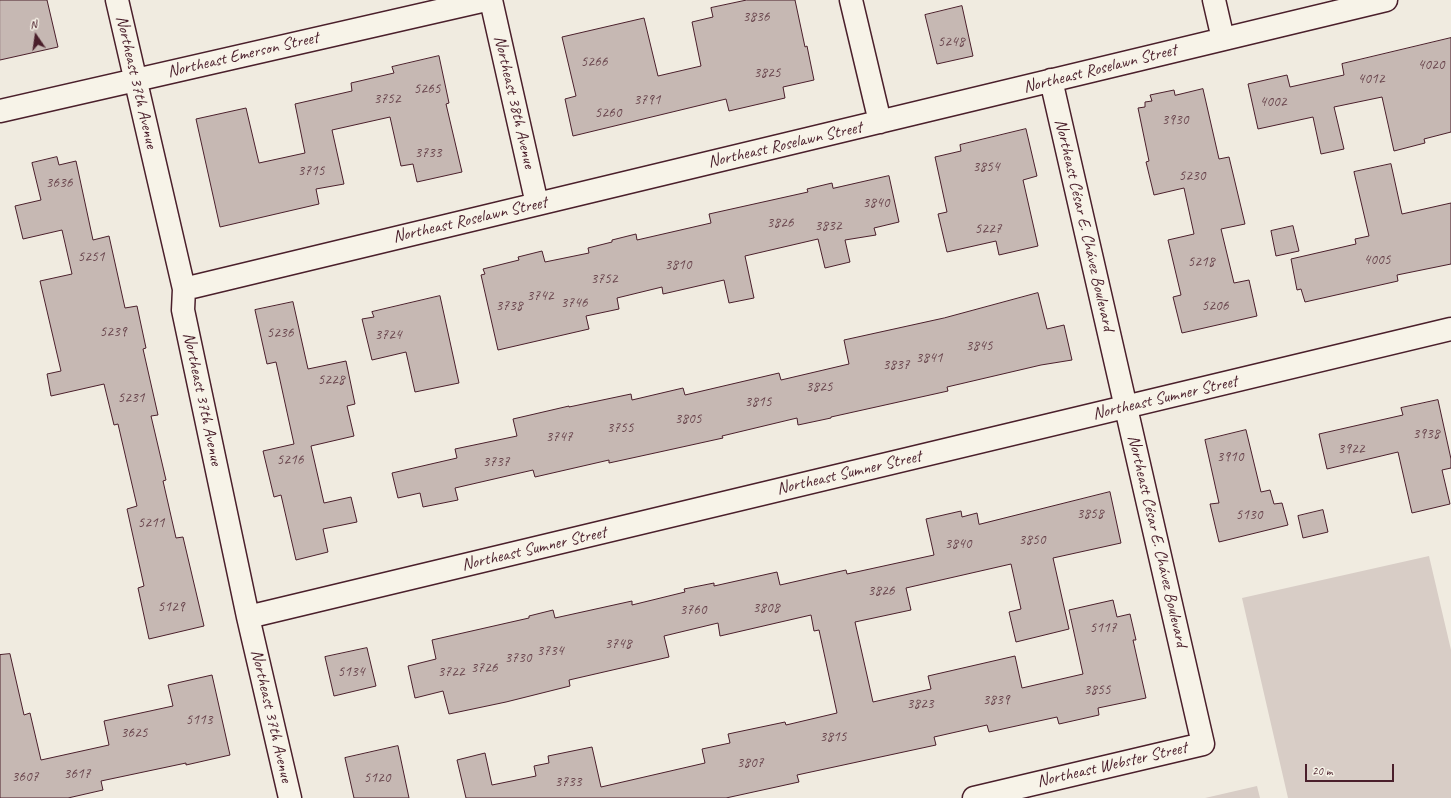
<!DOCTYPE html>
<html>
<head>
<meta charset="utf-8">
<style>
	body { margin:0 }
	#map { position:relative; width:1451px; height:798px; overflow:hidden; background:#f0ebe0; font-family:Caveat,sans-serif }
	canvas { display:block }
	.north { position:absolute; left:16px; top:16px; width:40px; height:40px; -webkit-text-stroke:3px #f7f3e8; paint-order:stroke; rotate:347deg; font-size:11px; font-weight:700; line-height:16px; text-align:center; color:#4a1f2b }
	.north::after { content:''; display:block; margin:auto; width:14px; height:18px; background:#4a1f2b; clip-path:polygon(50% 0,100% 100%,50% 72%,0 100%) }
	.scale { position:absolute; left:1305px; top:764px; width:89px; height:18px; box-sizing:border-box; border:2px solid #4a1f2b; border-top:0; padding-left:5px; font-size:12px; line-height:14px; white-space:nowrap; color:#4a1f2b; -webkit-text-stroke:3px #f7f3e8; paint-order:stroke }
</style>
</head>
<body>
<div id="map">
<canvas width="1451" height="798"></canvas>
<div class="north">N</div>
<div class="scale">20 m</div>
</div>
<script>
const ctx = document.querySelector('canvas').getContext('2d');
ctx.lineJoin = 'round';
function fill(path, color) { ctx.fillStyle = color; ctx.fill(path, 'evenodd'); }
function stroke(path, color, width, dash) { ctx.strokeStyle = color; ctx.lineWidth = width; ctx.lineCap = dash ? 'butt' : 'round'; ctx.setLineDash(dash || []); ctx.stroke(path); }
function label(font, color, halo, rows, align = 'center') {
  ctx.font = font + ' Caveat,sans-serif'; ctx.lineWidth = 3.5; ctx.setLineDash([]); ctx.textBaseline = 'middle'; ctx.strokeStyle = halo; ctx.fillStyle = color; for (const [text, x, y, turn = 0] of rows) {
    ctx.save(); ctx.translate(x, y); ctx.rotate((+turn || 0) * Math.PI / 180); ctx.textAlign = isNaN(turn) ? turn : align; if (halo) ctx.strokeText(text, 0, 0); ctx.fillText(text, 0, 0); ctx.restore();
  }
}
fill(new Path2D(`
	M1429,556L1451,650V798H1288L1242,598Z
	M1257,786L1260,798H1205Z`), '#d8cdc6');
const building = new Path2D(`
	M0,0H47L58,47L0,60Z
	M747,0H795L805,47L807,46L814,80L783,87L785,98L729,111L726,99L573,136L565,99L576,96L562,37L644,18L658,76L701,66L692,22L713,17L711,8Z
	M962,6L973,56L937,64L925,15Z
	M1451,38V132L1424,139L1425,143L1394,151L1382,97L1334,107L1344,149L1321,154L1313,117L1258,129L1248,84L1287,75L1290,87L1344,75L1342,64Z
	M439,56L449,103L446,104L462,172L417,182L413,164L401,166L390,117L332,130L344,184L316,189L319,204L220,227L196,119L246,108L259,163L305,153L295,104L352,91L351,83L394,73L392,67Z
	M1203,89L1219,159L1229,157L1245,224L1221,229L1234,283L1249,280L1257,316L1182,333L1173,297L1181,295L1168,240L1194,234L1184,188L1154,195L1146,162L1149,161L1138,108L1145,107V102L1152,101L1150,95L1174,90L1175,95Z
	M1026,129L1037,176L1023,180L1038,246L999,255L996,241L947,252L938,214L947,212L935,157L961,151L960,145Z
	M57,157L59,165L76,161L93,240L109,236L125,308L137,306L146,348L143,349L158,415L151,416L166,480L163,481L176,538L183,537L204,626L149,639L138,588L144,586L127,509L137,506L118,424L114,425L104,384L51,396L47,374L61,371L40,281L72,274L62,230L23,239L15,206L41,200L32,163Z
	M1391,164L1402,214L1451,203V264L1397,275L1398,281L1305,302L1301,289L1297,290L1291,259L1356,244L1355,239L1369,236L1354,172Z
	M889,176L899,222L874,228L876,235L845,240L850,262L825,268L818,239L745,256L754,298L729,303L724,280L663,294L662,287L617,298L619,309L586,316L589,329L498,350L481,275L485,274L483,269L519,260L518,257L542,251L545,262L589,253L588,248L612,242V240L636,234L637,240L711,223L709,214L808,192L807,189L832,183L833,188Z
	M1293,226L1299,251L1276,256L1271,231Z
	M1038,293L1047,329L1064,325L1072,360L1041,365L947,387L948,391L831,417V418L798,425L797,418L722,436L723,438L664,451L609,463V460L535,477L533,470L455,488L458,500L423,507L420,493L398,498L392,473L457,458L455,449L517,436L513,419L569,406V407L631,394L632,400L683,388L685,395L779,373L781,380L849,364L844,340L944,318Z
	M440,296L459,383L415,392L406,352L372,360L362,319L374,317L372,312Z
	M293,302L308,369L346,361L355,404L347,406L354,436L311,446L324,503L351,497L357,522L323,529L328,552L296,560L281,495L274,497L263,451L294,444L276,362L267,364L255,310Z
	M1438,400L1451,459V468L1442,470L1450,504L1412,513L1398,452L1327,469L1319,434L1403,415L1401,408Z
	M1246,430L1261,492L1270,490L1274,504L1282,503L1288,525L1219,542L1210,504L1219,503L1205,440Z
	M1110,492L1121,543L1053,558L1069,629L1016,642L1009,612L1021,609L1011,564L906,588L911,610L855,622L873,702L931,689L928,676L1015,656L1022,688L1083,674L1069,610L1113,600L1117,617L1130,614L1136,640H1133L1146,698L1098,708L1099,715L1059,724L1057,717L989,732L987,725L934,737L936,745L797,775L799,782L726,798H466L457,760L485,753L492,785L536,776L534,766L549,763L548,756L592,747L601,787L705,763L702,749L730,743L728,734L785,722L786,725L837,713L819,630L814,631L811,615L720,636L718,623L664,636L669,657L569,680L570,686L506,702L449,714L443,691L415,698L408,666L436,659L432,640L529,618V616L553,610L555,618L632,601V605L685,592L684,589L714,583V586L777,572L780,585L846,570L847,574L934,555L926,519L961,511L962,517L977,513L979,524Z
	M1323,510L1328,532L1303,538L1298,516Z
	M367,648L376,686L334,696L325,657Z
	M10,654L24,715L30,713L41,760L109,745L104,721L173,706L168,685L212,675L230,755L186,765V763L101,781L103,790L68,798H0V655Z
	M398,746L409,798H354L345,758Z`);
fill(building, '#c6b8b3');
stroke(building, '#4a1f2b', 1);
const street = new Path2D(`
	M117,0L184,289L183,310L248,617L290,798
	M491,0L537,204
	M851,0L880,122
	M1214,0L1223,39
	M0,111L486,0
	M184,289L1386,0
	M248,617L1451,329
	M974,798L1203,744L1051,80`);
stroke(street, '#4a1f2b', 25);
stroke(street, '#f7f3e8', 22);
label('15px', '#69454d', null, [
	["3836",756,17],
	["5248",951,42],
	["5266",594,62],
	["4020",1431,65],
	["3825",767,73],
	["4012",1371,79],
	["5265",427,89],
	["3752",387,99],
	["3791",647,100],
	["4002",1273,102],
	["5260",608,113],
	["3930",1175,120],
	["3733",428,153],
	["3854",986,167],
	["3715",311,171],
	["5230",1192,176],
	["3636",59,183],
	["3840",876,203],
	["3826",780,223],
	["3832",828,226],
	["5227",988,229],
	["5251",91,257],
	["4005",1377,260],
	["5218",1201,262],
	["3810",678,265],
	["3752",604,279],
	["3742",540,296],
	["3746",574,303],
	["3738",509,306],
	["5206",1215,306],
	["5239",113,332],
	["5236",280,333],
	["3724",388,335],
	["3845",979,346],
	["3841",929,358],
	["3837",896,365],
	["5228",331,380],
	["3825",819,387],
	["5231",131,398],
	["3815",758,402],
	["3805",688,419],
	["3755",620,428],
	["3938",1426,434],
	["3747",559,437],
	["3922",1351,449],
	["3910",1230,457],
	["5216",290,460],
	["3737",496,462],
	["3858",1090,514],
	["5130",1249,515],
	["5211",151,523],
	["3850",1032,540],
	["3840",958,544],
	["3826",881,591],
	["5129",171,607],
	["3808",766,608],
	["3760",693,610],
	["5117",1103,628],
	["3748",618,644],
	["3734",550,651],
	["3730",518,658],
	["3726",484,668],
	["5134",351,672],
	["3722",451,672],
	["3855",1097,690],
	["3839",996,700],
	["3823",920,704],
	["5113",199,720],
	["3625",134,733],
	["3815",833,737],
	["3807",750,763],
	["3617",77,774],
	["3607",25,777],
	["5120",377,778],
	["3733",568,782]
]);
label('17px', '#4a1f2b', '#f7f3e8', [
	["Northeast Emerson Street",243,55,-13],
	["Northeast Roselawn Street",1100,69,-14],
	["Northeast 37th Avenue",136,82,77],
	["Northeast 38th Avenue",514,102,77],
	["Northeast Roselawn Street",785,145,-13],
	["Northeast Roselawn Street",470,220,-13],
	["Northeast César E. Chávez Boulevard",1084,225,77],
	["Northeast Sumner Street",1165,398,-13],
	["Northeast 37th Avenue",202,399,78],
	["Northeast Sumner Street",849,473,-13],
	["Northeast César E. Chávez Boulevard",1157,541,77],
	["Northeast Sumner Street",534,549,-13],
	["Northeast 37th Avenue",271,716,77],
	["Northeast Webster Street",1112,765,-13]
]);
</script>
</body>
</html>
